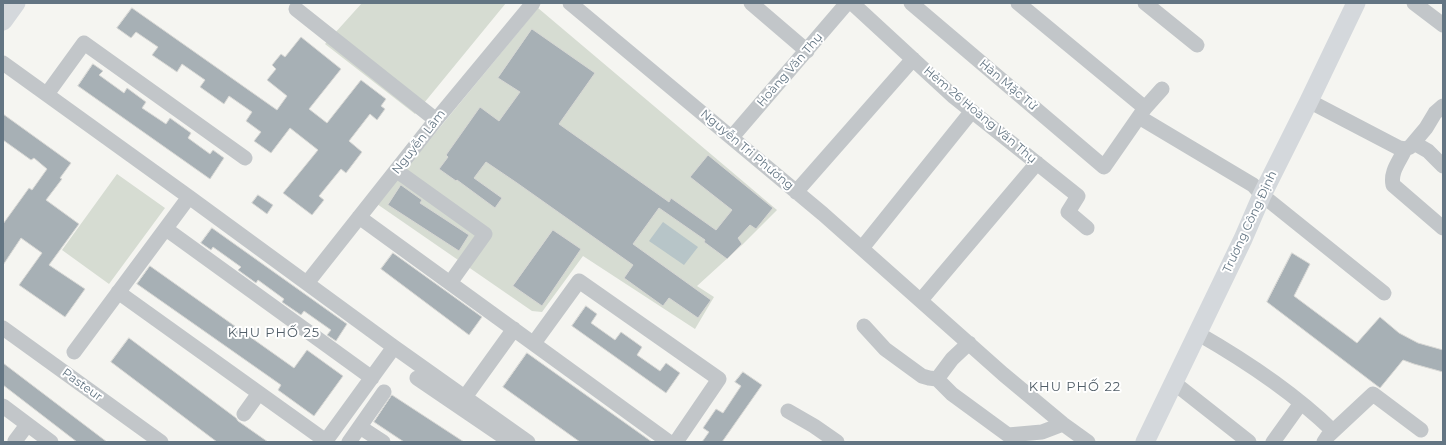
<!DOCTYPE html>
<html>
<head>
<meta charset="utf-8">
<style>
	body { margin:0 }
	#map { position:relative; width:1446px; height:445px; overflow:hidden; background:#f5f5f1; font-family:Montserrat,sans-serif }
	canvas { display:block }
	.frame { position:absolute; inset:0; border:4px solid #637583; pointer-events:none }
</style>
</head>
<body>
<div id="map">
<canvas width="1446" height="445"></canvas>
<div class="frame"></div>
</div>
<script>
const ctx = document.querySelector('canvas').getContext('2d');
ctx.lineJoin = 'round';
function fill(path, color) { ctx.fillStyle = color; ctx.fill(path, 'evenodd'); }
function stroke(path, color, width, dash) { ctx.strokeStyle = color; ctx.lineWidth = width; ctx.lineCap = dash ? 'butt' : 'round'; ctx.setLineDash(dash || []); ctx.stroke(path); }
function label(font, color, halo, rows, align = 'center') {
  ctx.font = font + ' Montserrat,sans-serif'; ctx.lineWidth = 4; ctx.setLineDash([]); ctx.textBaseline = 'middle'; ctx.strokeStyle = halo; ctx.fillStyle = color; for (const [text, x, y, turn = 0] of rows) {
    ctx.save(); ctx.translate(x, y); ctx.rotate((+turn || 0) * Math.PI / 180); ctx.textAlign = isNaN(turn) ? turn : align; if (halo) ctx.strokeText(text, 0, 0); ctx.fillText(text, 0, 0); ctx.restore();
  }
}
fill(new Path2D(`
	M362,3H506L415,114L325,44Z
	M538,8L777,210L742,245L697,286L714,297L695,329L583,256L542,312L532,311L377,204Z
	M117,174L165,208L109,284L62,250Z`), '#d6dcd2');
fill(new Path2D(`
	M663,222L698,247L684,265L649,241Z`), '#b7c5c8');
const building = new Path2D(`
	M132,8L277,110L287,96L267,80L276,69L272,65L281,54L285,57L301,37L341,69L309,109L327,123L361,80L386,99L381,106L385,109L377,120L370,114L349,141L362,152L346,173L341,169L319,196L324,200L312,215L283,193L318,150L290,128L271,153L254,141L261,132L246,121L252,112L229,96L224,104L200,87L205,80L182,64L177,72L152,55L158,47L136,32L131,38L117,28Z
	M532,29L595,73L559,124L669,202L671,198L716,230L732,210L690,177L708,155L773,208L756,229L750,225L738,238L742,244L727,259L704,242L705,240L659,208L633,244L711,300L698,318L669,298L663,306L624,278L633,265L517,183L486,162L474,178L502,198L495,208L457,180L456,181L439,169L448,157L446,155L480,107L499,121L520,92L498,78Z
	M93,64L103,71L99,75L124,93L127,88L146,102L142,108L166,124L170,118L191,133L188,138L210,154L213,150L224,158L210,179L78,86Z
	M3,114L71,163L60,178L62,179L46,200L79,224L49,265L85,289L65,317L19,285L42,253L21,238L3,265V224L29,188L32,190L47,169L34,158L31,160L3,140Z
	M401,185L422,200L420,203L469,235L459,251L388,205Z
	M258,195L273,205L267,214L252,203Z
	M212,228L347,324L336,341L327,335L331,330L304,311L301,315L282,302L284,299L258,280L256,283L238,270L241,267L213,247L211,250L201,243Z
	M553,230L581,249L542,306L513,286Z
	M393,253L482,317L469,335L381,269Z
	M1292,253L1310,264L1294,296L1357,343L1380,317L1399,333L1418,343L1443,350V372L1414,364L1403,360L1380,388L1267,302Z
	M150,266L294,368L307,350L343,376L314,416L278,390L281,385L137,284Z
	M586,306L597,314L591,323L615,340L621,332L642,347L637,355L660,371L666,363L680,373L666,393L572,326Z
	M129,338L236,418L238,421L268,442H217L111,362Z
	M527,353L652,442H580L503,387Z
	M3,363L107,442H77L3,385Z
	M743,372L762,385L722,442H702L709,432L703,428L716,409L723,413L741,386L735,382Z
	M392,395L464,442H404L374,422Z`);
fill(building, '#a7b0b5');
stroke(building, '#d7d7d4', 1);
stroke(new Path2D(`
	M570,3L823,214L1003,374L1063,424L1088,442
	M751,3L807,51
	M852,3L954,97L1078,196L1068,212L1087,228
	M911,3L1104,167L1145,108L1162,89
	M1018,3L1145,108
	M1145,3L1197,45
	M1414,3L1443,25
	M296,9L436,120
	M3,63L189,197L394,347L528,442
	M47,94L84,43L245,158
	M1309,101L1399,148L1405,149L1410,147L1426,128L1435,113L1443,106
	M1139,117L1253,185L1262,195L1384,293
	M732,137L847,3
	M1414,143L1428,151L1443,166
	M1405,149C1400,161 1390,171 1393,185L1443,228
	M397,171L485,234L450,283
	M796,192L913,59
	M359,217L669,442
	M166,229L372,378
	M862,248L972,111
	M307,283L436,120L533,3
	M118,292L326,441
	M921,300L1037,163
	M864,326L885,349L922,376L929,378L937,379L952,359L969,343
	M3,328L161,442
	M1197,333C1246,361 1293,392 1333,431
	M534,343L579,281L719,379L676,442
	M74,352L189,197
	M417,378L511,442
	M937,379L952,394L1008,435L1042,432L1063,424
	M1173,382L1249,442
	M465,397L514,329
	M3,406L51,442
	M788,411L814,426L837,442
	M244,414L259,393
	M360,427L383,442
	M15,441L27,425
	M325,442L394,347
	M349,442L384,392
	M1273,442L1301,403
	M1324,442L1328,436L1373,394L1421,430`), '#c2c6c9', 15);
stroke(new Path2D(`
	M3,21L16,3
	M1145,442L1243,239L1262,195L1309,101L1356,3`), '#d4d8dc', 19);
label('12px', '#637583', '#fff', [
	["Hoàng Văn Thụ",790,70,-49],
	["Hàn Mặc Tử",1008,85,40],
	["Hẻm 26 Hoàng Văn Thụ",980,115,40],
	["Nguyễn Lâm",419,142,-52],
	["Nguyễn Tri Phương",747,150,40],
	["Trương Công Định",1250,222,-65],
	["Pasteur",82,385,36]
]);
ctx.letterSpacing = '1px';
label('13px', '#515e68', '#fff', [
	["KHU PHỐ 25",274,333],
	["KHU PHỐ 22",1075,387]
]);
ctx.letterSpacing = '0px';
</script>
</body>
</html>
